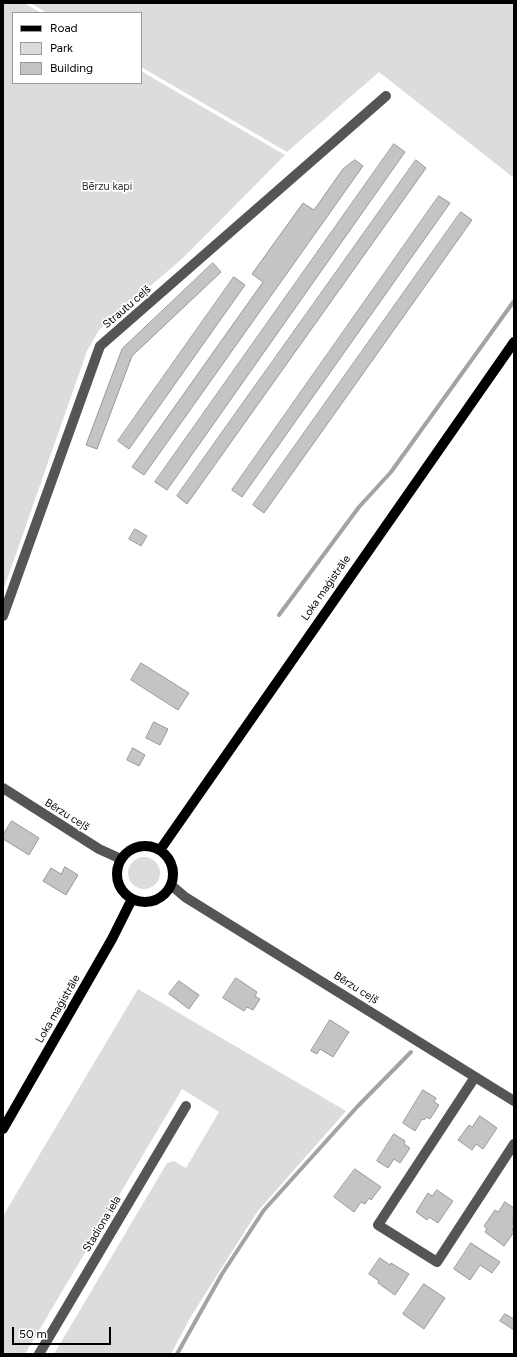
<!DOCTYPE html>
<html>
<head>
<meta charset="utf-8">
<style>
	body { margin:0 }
	#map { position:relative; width:517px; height:1357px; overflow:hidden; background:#fff; font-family:Figtree,sans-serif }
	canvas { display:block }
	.frame { position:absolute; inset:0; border:4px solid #000; pointer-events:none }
	.legend { position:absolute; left:12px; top:12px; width:130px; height:72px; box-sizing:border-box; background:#fff; border:1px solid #999; margin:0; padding:5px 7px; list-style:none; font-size:12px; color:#000 }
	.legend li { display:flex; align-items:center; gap:8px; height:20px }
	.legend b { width:20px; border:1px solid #999 }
	.scale { position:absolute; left:12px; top:1327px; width:99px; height:18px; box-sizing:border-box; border:2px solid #000; border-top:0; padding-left:5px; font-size:12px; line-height:14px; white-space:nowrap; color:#000; -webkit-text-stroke:3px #fff; paint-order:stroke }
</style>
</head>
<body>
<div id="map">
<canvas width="517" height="1357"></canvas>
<div class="frame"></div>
<ul class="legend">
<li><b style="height:5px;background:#000"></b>Road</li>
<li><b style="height:11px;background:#dcdcdc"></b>Park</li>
<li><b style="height:11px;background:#c4c4c4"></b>Building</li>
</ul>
<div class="scale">50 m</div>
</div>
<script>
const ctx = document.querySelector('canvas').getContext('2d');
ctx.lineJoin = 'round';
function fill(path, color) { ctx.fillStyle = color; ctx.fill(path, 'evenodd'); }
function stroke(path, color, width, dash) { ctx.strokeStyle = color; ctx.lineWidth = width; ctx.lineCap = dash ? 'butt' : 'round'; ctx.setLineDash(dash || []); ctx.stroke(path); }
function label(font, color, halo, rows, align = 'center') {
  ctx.font = font + ' Figtree,sans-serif'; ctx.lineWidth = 3.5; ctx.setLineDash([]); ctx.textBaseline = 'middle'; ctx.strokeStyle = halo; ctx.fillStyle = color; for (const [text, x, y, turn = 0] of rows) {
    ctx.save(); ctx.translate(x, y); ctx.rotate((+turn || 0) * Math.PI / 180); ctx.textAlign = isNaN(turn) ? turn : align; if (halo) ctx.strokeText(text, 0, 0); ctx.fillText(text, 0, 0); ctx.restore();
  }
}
fill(new Path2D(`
	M3,3H24L41,13H13V83H141V71L285,155L183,258L99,330L87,351L3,591Z
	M30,3H514V178L379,72L287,152L141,67V13H47Z
	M128 873a16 16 0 1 1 32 0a16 16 0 1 1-32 0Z
	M138,989L346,1111L257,1212L190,1318L171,1354H54L167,1163L174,1161L186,1168L219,1112L182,1089L25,1354H3V1216Z`), '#dcdcdc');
stroke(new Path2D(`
	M279,615L359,507L391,472L514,301
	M177,1354L222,1274L264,1210L357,1107L411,1052`), '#a3a3a3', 4);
const building = new Path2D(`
	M394,144L405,152L167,490L155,482Z
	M355,160L363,166L144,475L132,467L263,282L252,274L303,203L314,210L343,169Z
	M416,160L426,168L187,504L177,496Z
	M439,196L450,203L242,497L232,490Z
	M461,212L472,220L264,513L253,505Z
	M213,263L221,272L132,356L97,449L86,445L122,349Z
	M234,277L245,285L129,449L118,441Z
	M135,529L147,536L141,546L129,539Z
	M141,663L189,693L178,710L131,680Z
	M154,722L168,729L160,745L146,738Z
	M133,748L145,755L139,766L127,760Z
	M12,821L39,838L29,855L3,839V835Z
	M65,867L78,875L66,895L43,881L51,868L61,874Z
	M236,978L257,992L255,996L260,999L253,1010L247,1007L244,1011L223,998Z
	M179,981L199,995L189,1009L169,994Z
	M330,1020L349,1032L333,1057L320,1049L317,1054L311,1051Z
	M423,1090L436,1098L434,1102L439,1105L430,1119L426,1117L424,1120L422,1119L415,1131L403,1123Z
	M480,1116L497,1128L483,1149L476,1144L472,1150L458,1140L469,1125L472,1127Z
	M394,1134L405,1141L404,1144L410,1148L400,1163L394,1159L388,1168L377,1161Z
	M355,1169L381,1187L371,1200L369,1198L365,1204L361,1202L354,1212L334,1197Z
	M437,1190L453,1201L438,1223L429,1217L427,1220L416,1212L428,1193L432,1196Z
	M505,1202L514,1208L513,1223L514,1227L512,1230L514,1232L504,1246L485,1232L487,1229L484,1226L495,1210L498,1212Z
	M471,1243L500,1262L492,1273L480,1265L470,1280L454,1269Z
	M380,1258L390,1265L391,1263L409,1274L395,1295L378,1283L379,1281L369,1274Z
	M424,1284L445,1298L424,1329L403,1314Z
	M505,1314L514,1319V1330L500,1321Z`);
fill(building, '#c4c4c4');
stroke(building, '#999', 1);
stroke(new Path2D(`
	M3,616L100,346L386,96
	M3,788L99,849L121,859
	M171,885L185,897L514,1101
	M475,1077L378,1225L437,1262L514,1144
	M39,1354L186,1106`), '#555', 10);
stroke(new Path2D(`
	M117 874a28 28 0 1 1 56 0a28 28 0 1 1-56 0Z
	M160,850L514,342
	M3,1129L112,939L132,899`), '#000', 10);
label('11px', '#333', '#fff', [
	["Bērzu kapi",107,187]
]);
label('11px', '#000', '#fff', [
	["Strautu ceļš",127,307,-41],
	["Loka maģistrāle",326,588,-55],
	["Bērzu ceļš",67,815,32],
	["Bērzu ceļš",356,988,32],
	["Loka maģistrāle",58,1009,-60],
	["Stadiona iela",102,1224,-59]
]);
</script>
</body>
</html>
